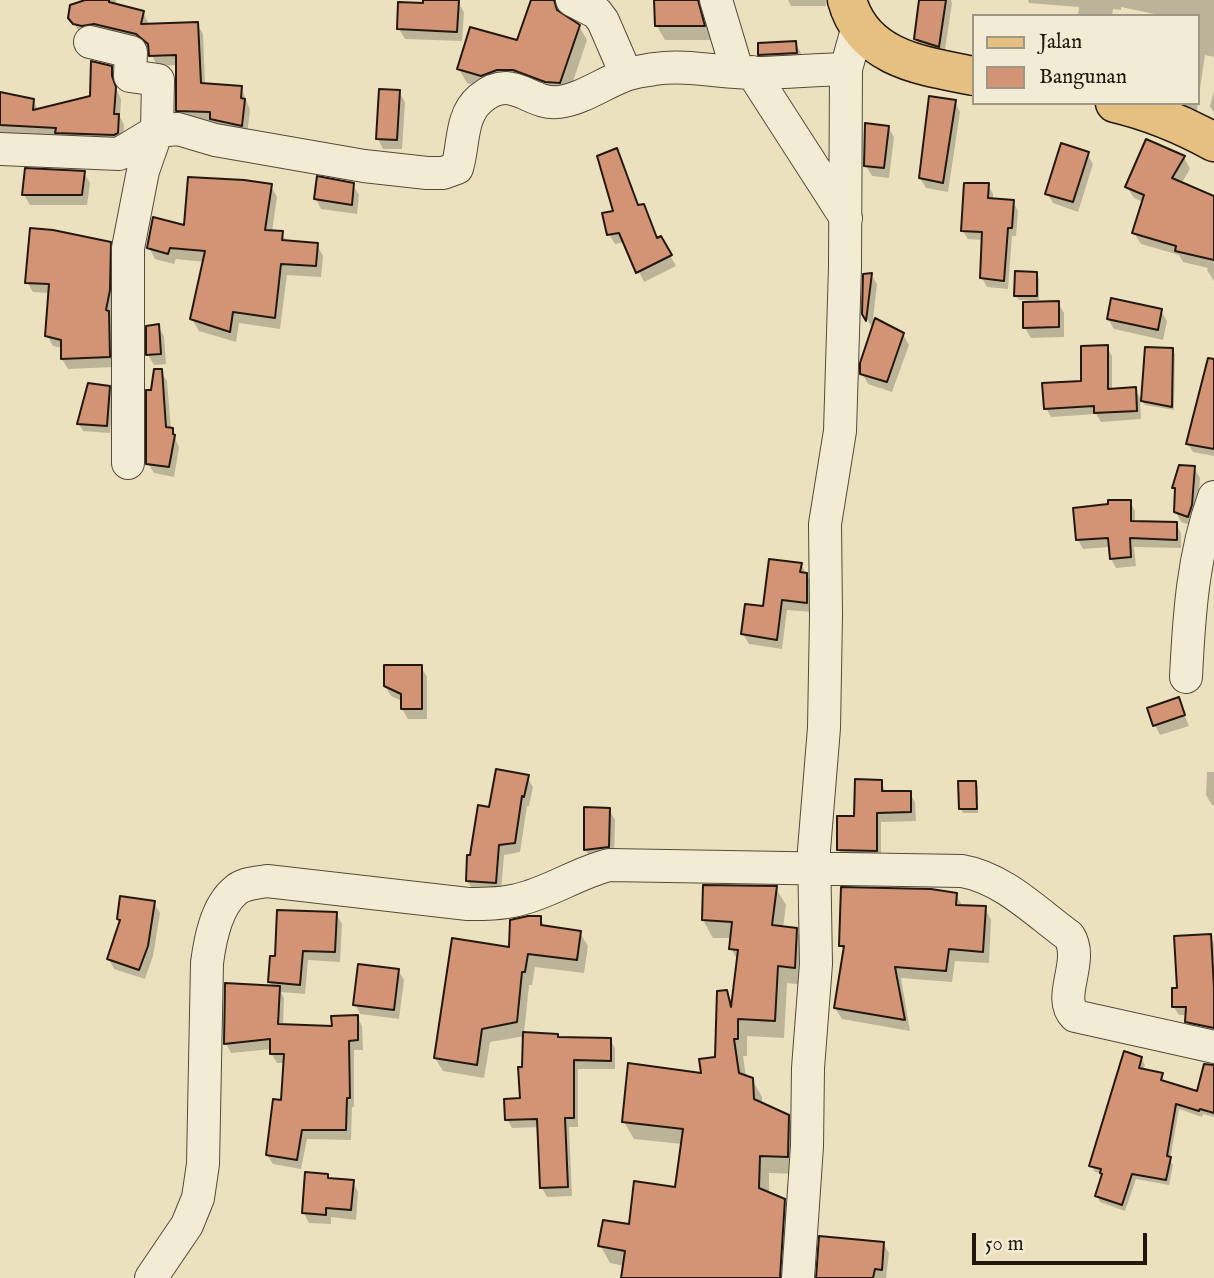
<!DOCTYPE html>
<html>
<head>
<meta charset="utf-8">
<style>
	body { margin:0 }
	#map { position:relative; width:1214px; height:1278px; overflow:hidden; background:#ece1bf; font-family:"IM FELL English",serif }
	canvas { display:block }
	.legend { position:absolute; left:972px; top:14px; width:228px; height:91px; box-sizing:border-box; background:#f3ecd5; border:2px solid #9f9786; margin:0; padding:9px 12px; list-style:none; font-size:21px; color:#221810 }
	.legend li { display:flex; align-items:center; gap:14px; height:35px }
	.legend b { width:35px; border:2px solid #9f9786 }
	.scale { position:absolute; left:972px; top:1233px; width:175px; height:32px; box-sizing:border-box; border:4px solid #221810; border-top:0; padding-left:9px; font-size:21px; line-height:24px; white-space:nowrap; color:#221810; -webkit-text-stroke:5px #f3ecd5; paint-order:stroke }
</style>
</head>
<body>
<div id="map">
<canvas width="1214" height="1278"></canvas>
<ul class="legend">
<li><b style="height:9px;background:#e6c080"></b>Jalan</li>
<li><b style="height:19px;background:#d39476"></b>Bangunan</li>
</ul>
<div class="scale">50 m</div>
</div>
<script>
const ctx = document.querySelector('canvas').getContext('2d');
ctx.lineJoin = 'round';
function fill(path, color) { ctx.fillStyle = color; ctx.fill(path, 'evenodd'); }
function stroke(path, color, width, dash) { ctx.strokeStyle = color; ctx.lineWidth = width; ctx.lineCap = dash ? 'butt' : 'round'; ctx.setLineDash(dash || []); ctx.stroke(path); }
fill(new Path2D(`
	M89,0H116L115,6L143,12L148,22L147,26L197,24L203,34L205,85L241,87L250,110L247,135L218,129L213,121L183,120L178,110V65L157,66L150,50L143,44L80,33L70,17Z
	M425,0L458,2L464,12L462,41L405,39L399,29L425,5Z
	M547,0L553,2L560,14L579,26L587,40L568,96L490,90L467,83L459,69L518,43Z
	M656,0H713L705,12L712,40H665L657,26Z
	M788,0H826V6H791Z
	M921,0H951L952,3L944,56L922,49L916,39Z
	M1028,0H1214V57L1205,55L1198,102V16H1164L1121,7V10L1113,9L1112,16H1078L1079,7L1029,3Z
	M795,43L801,53L802,63L766,64L760,54Z
	M111,68L117,78V84L113,74H109L121,99L120,117L124,125L123,143L0,134V105L33,100L38,110L92,97Z
	M1214,91V113L1210,106Z
	M399,92L405,102L402,149H383L378,139Z
	M955,102L960,112L948,192L926,188L920,178Z
	M1158,103H1198L1197,111Z
	M888,127L894,137L889,178L872,176L866,166Z
	M616,151L639,207L658,240L660,238L676,266L644,282L625,242L615,244L609,234L615,212Z
	M1087,154L1093,164L1078,212L1053,203L1047,193Z
	M1184,157L1190,169L1181,184L1212,197L1214,193V281L1207,270L1208,268L1183,262L1179,255L1141,244L1134,233L1143,202L1134,198L1127,187Z
	M84,173L90,183L87,205H30L24,195Z
	M353,185L359,195L357,214L321,209L316,199Z
	M988,185L993,194V200L1013,202L1018,211L1016,236H1012L1008,289L987,287L982,278L984,240L968,239L962,230Z
	M271,186L277,197L272,232L282,233L287,242L317,245L323,256L321,277L287,275L280,329L239,323L236,342L199,331L192,319L205,262L176,259L174,264L155,259L149,248Z
	M109,243L115,253L114,301L111,319L113,322L114,367L68,369L62,359L63,348L53,346L47,335L50,293L33,292L27,282Z
	M1036,273L1039,278V300H1019L1016,296Z
	M871,275L877,284L873,319L903,334L909,345L892,392L868,384L862,373L873,329L864,314Z
	M1058,303L1064,313V337L1031,338L1025,328Z
	M1161,311L1167,321L1163,340L1114,329L1108,319Z
	M158,326L164,336L166,364L154,365L148,355Z
	M1107,347L1112,356V391L1135,389L1140,398L1141,419L1101,422L1096,414L1051,417L1046,408L1083,382Z
	M1172,349L1175,354L1174,410L1145,405L1142,401Z
	M1214,363V456L1193,452L1188,444Z
	M161,371L167,381L171,429L179,447L174,477L154,473L148,463L153,392Z
	M109,387L113,395L110,433L83,431L79,424Z
	M1194,468L1200,478L1197,516L1194,526L1181,522L1175,511L1177,492L1174,487Z
	M1130,502L1135,511V523L1176,524L1181,533V548L1134,547L1136,566L1116,568L1111,559L1110,547L1083,549L1078,540L1075,509Z
	M801,564L812,585V612L787,610L782,649L749,644L743,634Z
	M421,667L427,677V719H408L402,709V701L391,696L385,686Z
	M1178,699L1189,726L1160,735L1155,725Z
	M1207,772H1214V805H1212L1206,795Z
	M527,777L533,787L529,806H527L520,852L504,855L501,892L473,890L467,880L471,857L490,809Z
	M881,781L886,793H910L915,802L916,821L881,822V860L844,858L839,849L856,818Z
	M976,783L978,787V813H963L961,809Z
	M609,809L615,820L614,856L591,859L585,849Z
	M776,888L786,905L783,928L796,930L806,948L805,985L787,983L784,1038L747,1036V1056H743L746,1077L752,1079L762,1097V1105L788,1116L798,1134L797,1174L769,1173V1194L784,1201L794,1218L790,1278H624L625,1266L610,1263L600,1245L630,1226L677,1189L682,1144L634,1139L624,1122L703,1075L717,1058L726,992L733,1003L738,961L731,948L732,938H713L703,920Z
	M956,895L963,907L985,908L991,920L989,963L955,961L952,982L901,978L910,1031L842,1019L835,1008L845,953L841,946Z
	M154,903L160,913L153,956L145,979L114,969L109,959L121,923L119,919Z
	M336,914L342,924L340,962L308,960L305,994L281,992L284,998L283,1026L333,1028L357,1016L362,1026L363,1050H354V1107H352L351,1140L307,1139L301,1169L273,1164L267,1155L283,1102L285,1063H277L271,1053L272,1049L231,1053L226,1043L273,988L270,982L277,958Z
	M540,918L546,928L580,933L588,946L584,973L535,967L532,985H529L524,1034L559,1039H610L615,1048V1069H578V1127H569L572,1196L547,1197L542,1188L540,1127L512,1128L507,1119L522,1100L525,1036L490,1042L484,1078L443,1071L435,1058L511,949Z
	M1210,936L1214,943V1036L1192,1030L1187,1021V1015H1179L1173,1006L1179,990Z
	M398,970L404,980L399,1019L360,1014L355,1004Z
	M1141,1058L1145,1065L1143,1070L1162,1075L1165,1083L1198,1094L1214,1066V1117L1203,1114L1202,1117L1179,1109L1170,1160L1173,1165L1169,1185L1136,1179L1125,1211L1100,1202L1097,1196L1103,1174L1095,1172L1091,1165Z
	M327,1176L330,1180L353,1182L358,1192L356,1220L331,1217V1224L309,1223L304,1213Z
	M883,1243L889,1253L886,1278H828Z`), '#0003');
const building = new Path2D(`
	M85,0H109V2L144,11L141,24L198,22L201,83L242,86L241,98L245,99L242,126L210,119V112L176,111V55L149,56L148,44L136,34L94,24L82,26L73,24L68,18L70,5Z
	M423,0H459L457,32L397,29L398,2L423,3Z
	M531,0H554L557,10L580,25L560,83L545,82L513,70H497L481,76L457,69L470,27L517,40Z
	M654,0H698L705,26H655Z
	M919,0H946L939,47L914,39Z
	M796,41L797,53L758,55V43Z
	M91,61L112,66V76L116,87L114,114H119L118,133L114,135L55,133L56,128L0,125V92L34,99L33,110L90,96Z
	M379,89L400,90L397,140L376,139Z
	M929,96L956,100L943,183L919,178Z
	M865,123L889,126L884,168L864,166Z
	M1146,139L1185,156L1172,178L1214,196V260L1175,251L1176,246L1132,233L1144,195L1125,187Z
	M1061,143L1089,152L1073,202L1045,194Z
	M617,148L638,205L644,204L657,238L661,236L672,255L636,273L619,233L607,235L602,213L613,211L597,156Z
	M25,168L85,171L82,195H22Z
	M317,176L354,183L352,205L314,199Z
	M188,177L244,180L272,184L265,230L283,231L282,240L318,243L316,266L281,264L275,318L233,312L230,332L190,319L205,251L170,248L168,254L147,248L153,217L184,225Z
	M964,183H989L988,198L1014,200L1012,228H1008L1004,281L980,278L982,232L961,231Z
	M30,228L53,230L111,242L110,290L106,310L109,311L110,357L61,359V340L45,336L49,284L25,283Z
	M1015,271L1037,272V296H1014Z
	M872,273L866,321L862,314L863,274Z
	M1111,298L1162,309L1158,330L1107,319Z
	M1059,301V327L1023,328V302Z
	M875,318L904,333L887,382L860,374V363Z
	M159,324L161,354L146,355V326Z
	M1108,345V389L1136,387L1137,411L1094,413V406L1044,409L1042,383L1081,381V346Z
	M1145,347L1173,348L1172,407L1141,401Z
	M1208,358L1214,359V449L1186,444Z
	M154,369H162L166,427L173,428V434L175,435L169,467L146,464V390H151Z
	M88,383L110,386L107,426L77,424Z
	M1179,465L1195,466L1192,505L1188,517L1174,512L1175,488H1172Z
	M1108,500H1131V521L1177,522V540L1130,538L1131,557L1110,559L1108,538L1076,540L1073,508L1108,504Z
	M769,559L802,563L800,572L807,573V603L782,600L777,640L741,634L745,604L763,606Z
	M384,665H422V709H401V694L384,686Z
	M1179,697L1185,715L1153,726L1147,708Z
	M496,769L529,775L524,797L522,796L515,843L499,845L496,883L466,881L467,855H470L478,805L489,807Z
	M855,779L882,780V791H911V812L877,813V851L837,850V816H854Z
	M958,781H976L977,809H959Z
	M584,807L610,808L609,847L584,850Z
	M703,885L777,886L772,925L797,928L795,968L778,966L775,1021L738,1019V1039H734L739,1073L753,1078L754,1099L789,1115L788,1157L760,1156L759,1188L785,1199L780,1278H621L625,1251L598,1246L603,1220L629,1224L634,1181L675,1187L683,1129L622,1122L628,1063L701,1073L699,1059L715,1057L717,991L727,990L731,1007L738,950L729,949L732,922L702,920Z
	M841,887L931,889L957,893L956,905L986,906L983,952L949,949L946,971L895,967L905,1020L834,1008L844,946H839Z
	M120,896L155,901L148,946L139,970L107,959L120,920L117,919Z
	M277,910L337,912L335,952L303,951L300,985L268,982L270,956H275Z
	M528,916H541V925L581,931L577,960L528,954L525,972H522L517,1022L482,1029L477,1065L434,1058L452,938L509,947L510,920Z
	M1211,934L1214,988V1028L1185,1022L1186,1007H1172V988H1177L1174,936Z
	M358,964L399,969L394,1010L353,1005Z
	M225,983L280,986L278,1024L332,1026L331,1016L358,1015V1040L349,1041L350,1098H347L346,1130H302L297,1160L266,1155L273,1099L281,1100L284,1054H270V1039L224,1044Z
	M523,1032L558,1034V1037L611,1038V1061L574,1060V1118H565L568,1187L540,1188L537,1119L505,1120L504,1099L520,1098L518,1067H522Z
	M1124,1051L1142,1057L1139,1068L1163,1073L1161,1080L1197,1091L1204,1064L1214,1065V1113L1200,1109L1199,1111L1176,1104L1167,1156L1171,1157L1166,1180L1132,1174L1122,1205L1095,1196L1102,1174L1100,1173L1101,1169L1089,1166Z
	M305,1172L328,1174V1178L354,1180L351,1210L326,1208V1215L302,1213Z
	M819,1236L884,1242L882,1270L875,1269L873,1278H816Z`);
fill(building, '#d39476');
stroke(building, '#221810', 2);
const minor = new Path2D(`
	M572,0L597,13L603,21L626,74
	M716,0L737,70
	M90,42L131,52L130,76L158,80L157,131L143,171L128,248V463
	M752,72L846,218
	M0,149L119,154L157,131L178,129L215,140L364,166L427,173H443L457,168C464,146 460,116 480,99C513,71 529,106 559,102C582,99 602,84 623,76C632,72 644,71 654,69C690,64 725,74 761,73C789,72 817,70 846,69
	M1186,677C1189,615 1193,555 1214,497
	M151,1278L187,1225L198,1198L203,1164L207,963C210,940 216,907 235,891C243,883 256,883 267,881L468,904C485,904 501,904 517,900C549,893 577,873 609,865L962,871C1003,878 1036,912 1069,936C1085,961 1056,997 1075,1016L1214,1047
	M798,1278L807,1146L808,1068L816,964L814,850L824,728L826,615L825,524L840,431L845,267L846,69L858,26`);
const major = new Path2D(`
	M847,0C863,59 923,66 974,76
	M1115,103C1149,111 1183,125 1214,142`);
stroke(minor, '#544a3c', 34);
stroke(major, '#221810', 41);
stroke(minor, '#f3ecd5', 32);
stroke(major, '#e6c080', 38);
</script>
</body>
</html>
